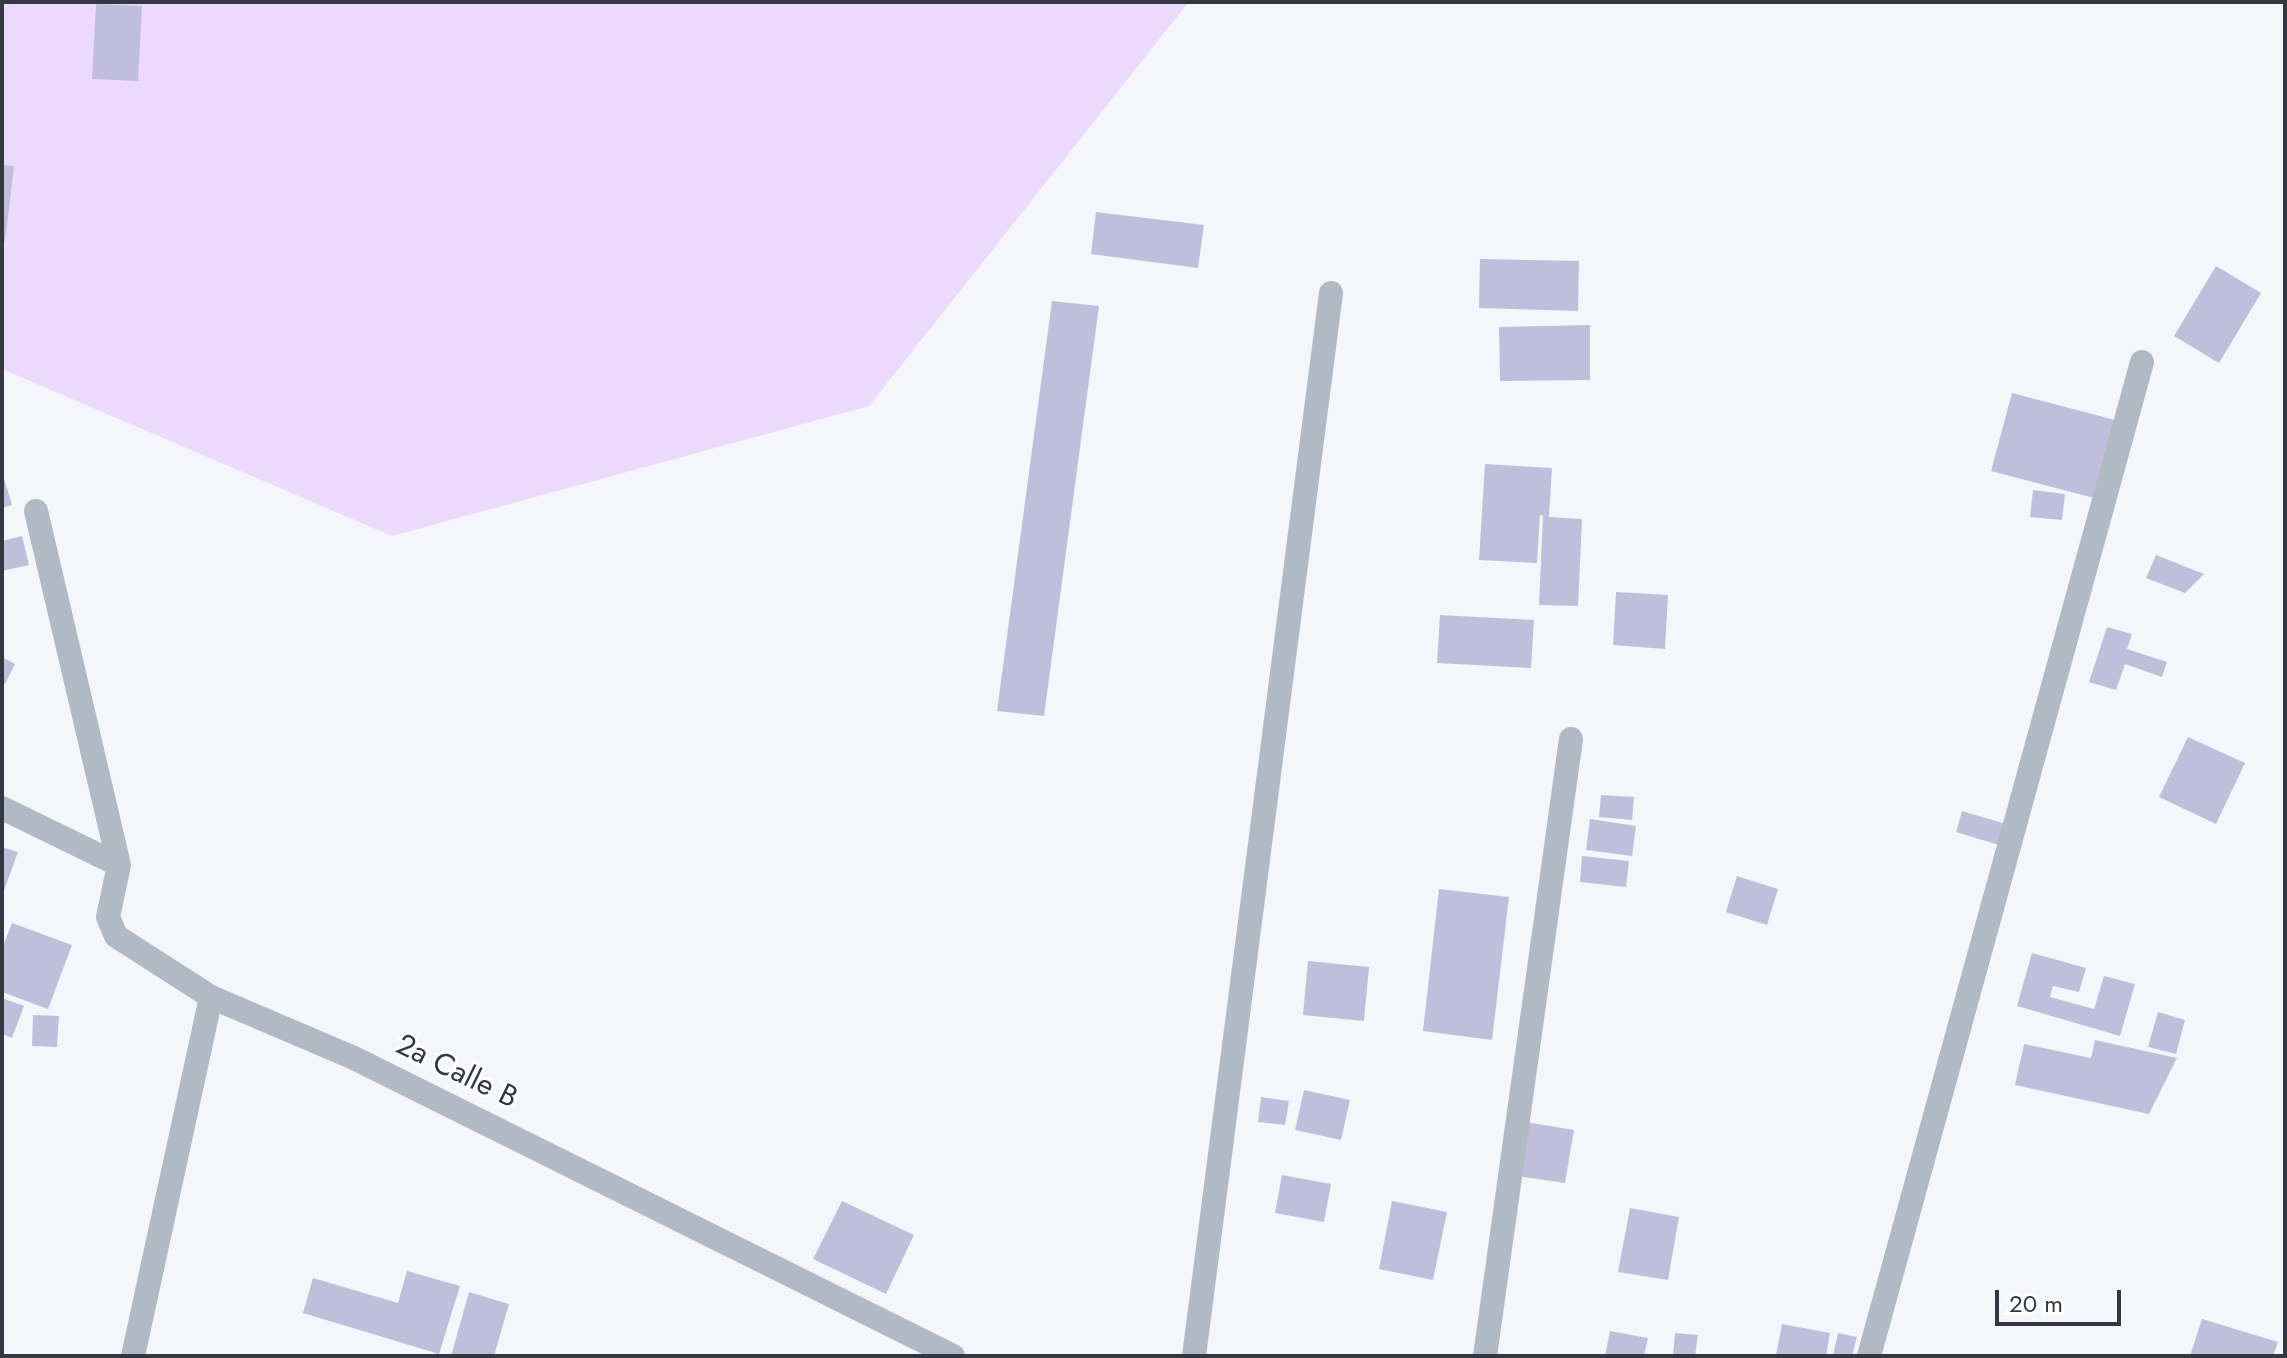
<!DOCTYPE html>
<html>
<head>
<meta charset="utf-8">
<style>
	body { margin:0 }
	#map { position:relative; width:2287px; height:1358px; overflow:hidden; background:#f4f6fc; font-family:Jost,sans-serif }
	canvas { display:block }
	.frame { position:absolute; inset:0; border:4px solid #343843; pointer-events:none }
	.scale { position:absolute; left:1995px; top:1290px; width:126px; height:36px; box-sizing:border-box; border:4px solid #343843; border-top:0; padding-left:10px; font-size:24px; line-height:28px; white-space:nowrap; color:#343843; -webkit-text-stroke:6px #fff; paint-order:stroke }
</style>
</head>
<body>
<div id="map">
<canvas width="2287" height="1358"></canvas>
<div class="frame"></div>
<div class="scale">20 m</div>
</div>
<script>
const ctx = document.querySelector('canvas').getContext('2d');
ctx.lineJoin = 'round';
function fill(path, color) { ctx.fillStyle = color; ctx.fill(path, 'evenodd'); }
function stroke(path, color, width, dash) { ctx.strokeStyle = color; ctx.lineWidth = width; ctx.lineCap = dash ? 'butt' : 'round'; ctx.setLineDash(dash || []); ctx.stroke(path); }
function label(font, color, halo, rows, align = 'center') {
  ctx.font = font + ' Jost,sans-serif'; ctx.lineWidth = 6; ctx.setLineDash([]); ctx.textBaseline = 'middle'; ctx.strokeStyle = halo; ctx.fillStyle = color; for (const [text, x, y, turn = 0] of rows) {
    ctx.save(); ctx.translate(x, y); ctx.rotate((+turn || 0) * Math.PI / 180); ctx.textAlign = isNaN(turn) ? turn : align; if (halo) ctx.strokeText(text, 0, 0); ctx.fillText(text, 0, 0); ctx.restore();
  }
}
fill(new Path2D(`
	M2,2H1207L1187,4L869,406L392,536L2,369Z`), '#ebdafc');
fill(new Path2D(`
	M96,4L142,6L138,81L92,79Z
	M2,165L14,166L5,241H2Z
	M1096,212L1204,225L1198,268L1091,254Z
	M1480,259L1579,261L1578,311L1479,308Z
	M2216,266L2261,293L2219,363L2174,336Z
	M1052,301L1099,306L1044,716L997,711Z
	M1590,325V380L1500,381L1499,327Z
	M2012,393L2115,420L2094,498L1991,471Z
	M1485,464L1552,468L1549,517L1582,519L1578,606L1539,605L1543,516L1540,515L1537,563L1479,560Z
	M3,475L12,505L2,508V476Z
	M2033,490L2065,494L2062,520L2030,517Z
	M22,536L29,565L2,571V541Z
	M2156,555L2204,574L2185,593L2146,578Z
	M1616,592L1668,595L1665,649L1613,645Z
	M1440,615L1534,620L1531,668L1437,663Z
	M2107,627L2132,634L2127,649L2167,662L2162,677L2125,664L2116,690L2089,682Z
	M2,657L15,664L5,684L2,683Z
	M2188,737L2245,763L2216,824L2159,797Z
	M1601,795L1634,797L1632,820L1599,817Z
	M1962,811L2006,824L1999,845L1956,832Z
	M1590,819L1636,826L1632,856L1586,850Z
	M2,847L18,852L2,896Z
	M1582,856L1629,861L1626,887L1580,882Z
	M1737,876L1778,889L1767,925L1726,912Z
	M1439,889L1509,897L1492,1040L1423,1031Z
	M12,923L72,945L48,1009L2,992V949Z
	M2032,953L2086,968L2079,992L2053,986L2050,997L2094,1009L2104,976L2135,984L2120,1036L2017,1006Z
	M1308,961L1369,967L1364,1021L1303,1015Z
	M2,998L24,1006L12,1038L2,1034Z
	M2158,1012L2185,1020L2176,1054L2148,1047Z
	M33,1015L59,1016L57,1047L32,1046Z
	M2095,1040L2177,1058L2149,1114L2015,1085L2024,1044L2091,1058Z
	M1304,1090L1350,1100L1341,1140L1295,1130Z
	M1261,1097L1289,1101L1285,1125L1258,1122Z
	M1526,1122L1574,1130L1565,1183L1517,1176Z
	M1282,1175L1331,1184L1324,1222L1275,1213Z
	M842,1201L914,1235L886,1294L813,1259Z
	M1392,1201L1447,1212L1433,1280L1379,1269Z
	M1630,1208L1679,1217L1668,1280L1618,1272Z
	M407,1271L460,1286L439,1354L303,1313L313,1278L398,1303Z
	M469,1292L509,1304L494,1356H451Z
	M2202,1319L2278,1342L2273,1356H2190Z
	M1782,1324L1830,1333L1826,1356H1776Z
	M1610,1331L1648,1338L1644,1356H1605Z
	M1675,1333L1698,1335L1695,1356H1673Z
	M1838,1333L1857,1337L1852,1356H1833Z`), '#c1bedb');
stroke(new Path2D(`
	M36,511L119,865
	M2,808L119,865L108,917L116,936L211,997L354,1058L953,1356
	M133,1356L211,997
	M1194,1356L1331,293
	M1485,1356L1571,739
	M1869,1356L2142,362`), '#b0b9c4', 24);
label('30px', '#343843', '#fff', [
	["2a Calle B",456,1073,26]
]);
</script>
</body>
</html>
